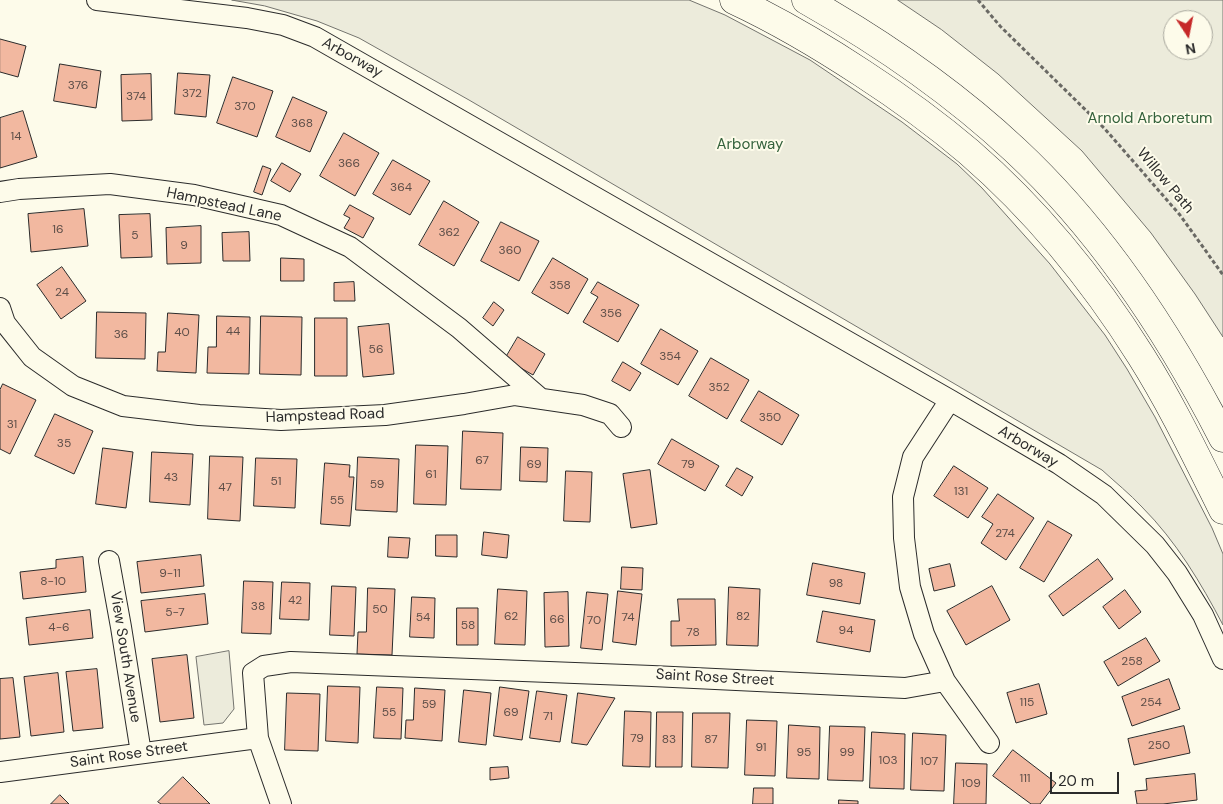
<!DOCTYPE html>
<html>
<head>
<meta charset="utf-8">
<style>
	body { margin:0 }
	#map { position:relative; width:1223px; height:804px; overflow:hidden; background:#fdfbea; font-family:"DM Sans",sans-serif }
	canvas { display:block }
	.north { position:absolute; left:1163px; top:10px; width:50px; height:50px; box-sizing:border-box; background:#fdfbea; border:1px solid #a9a89e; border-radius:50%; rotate:169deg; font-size:14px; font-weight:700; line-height:20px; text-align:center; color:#2b2b2b }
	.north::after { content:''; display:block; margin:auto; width:18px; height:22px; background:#c62828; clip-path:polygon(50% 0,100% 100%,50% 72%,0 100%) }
	.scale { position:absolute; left:1050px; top:772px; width:69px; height:22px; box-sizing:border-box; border:2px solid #2b2b2b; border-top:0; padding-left:6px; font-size:15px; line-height:18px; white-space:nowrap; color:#2b2b2b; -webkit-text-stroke:4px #fdfbea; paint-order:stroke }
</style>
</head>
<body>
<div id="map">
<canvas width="1223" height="804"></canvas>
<div class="north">N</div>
<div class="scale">20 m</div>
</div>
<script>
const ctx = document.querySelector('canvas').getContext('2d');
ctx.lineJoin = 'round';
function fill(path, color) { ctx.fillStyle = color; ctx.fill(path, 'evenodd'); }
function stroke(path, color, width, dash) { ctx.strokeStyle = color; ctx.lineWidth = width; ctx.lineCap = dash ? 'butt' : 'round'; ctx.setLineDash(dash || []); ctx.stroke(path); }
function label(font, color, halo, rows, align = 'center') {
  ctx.font = font + ' "DM Sans",sans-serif'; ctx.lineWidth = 4; ctx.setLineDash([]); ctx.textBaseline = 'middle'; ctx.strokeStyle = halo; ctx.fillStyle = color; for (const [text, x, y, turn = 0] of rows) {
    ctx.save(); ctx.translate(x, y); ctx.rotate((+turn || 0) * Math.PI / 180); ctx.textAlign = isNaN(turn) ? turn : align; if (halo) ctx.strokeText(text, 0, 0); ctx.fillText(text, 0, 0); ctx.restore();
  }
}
const green = new Path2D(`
	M232,0H689L725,15L810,60L902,122L957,164L982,188L1050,264L1105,335L1127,369L1155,417L1212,528L1223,554V625C1201,583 1176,541 1142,507C1130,494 1115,482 1102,470L469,100L359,38L317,21L265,6Z
	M898,0H1223V337L1195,294L1151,233L1082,151L998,74L942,30ZM1173,20H1203V50H1173Z
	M229,651L234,709L223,723L204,725L196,657Z`);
fill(green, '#ecebdb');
stroke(green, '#74746e', 1);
const building = new Path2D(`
	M0,39L26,46L18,77L0,72Z
	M60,64L101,71L96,108L54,101Z
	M178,73L210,75L206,117L175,114Z
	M151,74L152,120L122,121L121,75Z
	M233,77L273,91L257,137L217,123Z
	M293,97L327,112L310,152L276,137Z
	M23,111L37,157L0,168V118Z
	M344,133L379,153L355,196L320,176Z
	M393,160L430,181L410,215L373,194Z
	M282,163L301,174L290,192L271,181Z
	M263,166L271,169L262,195L254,192Z
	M444,201L479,222L454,266L419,245Z
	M350,205L374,218L363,238L344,228L350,218L344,215Z
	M84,209L88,246L31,252L28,214Z
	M150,214L152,257L121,258L119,215Z
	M501,222L539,241L519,281L481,261Z
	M201,226V263L167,264L166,228Z
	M249,232L250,261H223L222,233Z
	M281,258L304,259V281H281Z
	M553,258L588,279L568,314L532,293Z
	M62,267L86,301L61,319L37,285Z
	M354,282L355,301H334V283Z
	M598,282L639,305L618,342L583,322L598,297L591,293Z
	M494,302L504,310L493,326L483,318Z
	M97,312L146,313L145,359L96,358Z
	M168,313L199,315L196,373L157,371L158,352H165Z
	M217,316L250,317L249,374L207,373L208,347H216Z
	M261,316L302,317L301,375L260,374Z
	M315,318H347V376H315Z
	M389,324L394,374L363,377L358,327Z
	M661,329L698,351L678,385L641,364Z
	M518,337L545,354L533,375L505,359Z
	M711,358L749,380L727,419L689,396Z
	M623,362L641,373L630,391L612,381Z
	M3,384L36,400L10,454L0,449V390Z
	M759,391L799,415L782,445L741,421Z
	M55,414L93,431L74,474L35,456Z
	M463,431L503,433L501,490L461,489Z
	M672,439L719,466L705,491L658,464Z
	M416,445L448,446L446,505L414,504Z
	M521,447L548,448L547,482L520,481Z
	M103,448L133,452L126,508L96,504Z
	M152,452L193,454L190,505L150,502Z
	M210,456L243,457L240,521L208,519Z
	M358,457L399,459L397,512L356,510Z
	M256,458L297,459L295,508L254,506Z
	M325,463L350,465L349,477H354L350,526L321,524Z
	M954,466L988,488L968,518L934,496Z
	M737,468L753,477L742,496L726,486Z
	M650,470L657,524L631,528L623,474Z
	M566,471L592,472L590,522L564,521Z
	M998,494L1034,518L1006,560L981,543L993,524L982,517Z
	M1048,521L1072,535L1044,582L1020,568Z
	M484,532L509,535L507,558L482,555Z
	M436,535H457V557L436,556Z
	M389,537L410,538L408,558L388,557Z
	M201,555L204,586L141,593L137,562Z
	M83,557L86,592L23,599L20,572L56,568V560Z
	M1098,559L1113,579L1063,616L1049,596Z
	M813,563L865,573L860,604L807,595Z
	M950,564L955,586L934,591L929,569Z
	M622,567L643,568L642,590L621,589Z
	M244,581L273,582L271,634L242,633Z
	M282,582L310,583L309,620L280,619Z
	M332,586L356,587L354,636L330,635Z
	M992,586L1010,620L966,645L947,611Z
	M729,587L760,589L758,646L727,645Z
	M368,588L395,589L392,655L357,654L358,632H366Z
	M498,589L527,591L525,645L495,644Z
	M1125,590L1141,612L1119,629L1103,607Z
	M618,591L642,594L636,645L613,642Z
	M568,592L569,646L545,647L544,593Z
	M587,592L608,594L602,650L581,648Z
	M205,594L208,624L145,632L141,601Z
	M412,597L435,598L434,638L410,637Z
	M678,599H715L716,645L671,646V621H679Z
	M457,608H478V645H457Z
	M90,610L93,638L29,645L26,618Z
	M823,611L875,620L870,652L817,642Z
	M1146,638L1160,661L1118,686L1104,662Z
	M187,655L194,718L160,722L152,659Z
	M97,669L103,728L73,731L66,672Z
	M58,673L64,732L31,736L24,677Z
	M13,678L20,737L0,739V679Z
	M1169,679L1180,709L1132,726L1122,697Z
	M1039,684L1047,714L1016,723L1007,693Z
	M328,686L360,687L358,743L326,741Z
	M377,687L403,688L401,739L374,738Z
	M500,687L529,691L522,740L494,736Z
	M415,688L445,690L442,741L405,738L406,720H413Z
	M464,690L491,693L486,745L459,742Z
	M537,691L567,695L560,742L530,738Z
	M287,693L320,694L318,751L285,750Z
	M578,693L615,698L587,745L572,743Z
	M625,711L651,712L650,767L623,766Z
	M657,712H683L682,767H656Z
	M693,713H730L728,768L692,767Z
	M747,720L777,721L775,776L745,775Z
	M789,725L820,727L819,779L787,778Z
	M830,726L865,727L863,781L828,780Z
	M1184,726L1190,753L1134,765L1128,739Z
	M872,732L905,734L904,789L870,788Z
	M913,733L946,735L944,791L911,790Z
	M1013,750L1056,783L1040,804H1031L993,776Z
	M956,763L987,764L986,804H954Z
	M508,767L509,778L490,780V768Z
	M1195,774L1197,800L1163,804H1137L1135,791L1147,790L1146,779Z
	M183,777L210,804H161L158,802Z
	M754,788H773V804H753Z
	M60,795L69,804H51Z
	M839,800L858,801V804H839Z`);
fill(building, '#f2b8a0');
stroke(building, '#2b2b2b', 1);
const street = new Path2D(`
	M97,0L247,18L283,25L315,37L950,400L1059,464L1104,495L1155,545L1177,573L1203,615L1223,659
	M0,192L19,189L110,184L194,195L281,215L350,247L459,328L540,398
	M0,308L5,323L32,357L73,386L123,406L199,415L281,420L385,415L464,404L515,395L583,405L610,414L621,427
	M109,561L121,627L141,753
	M945,681L989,743
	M258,738L281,804
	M0,772L258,738L253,673L264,666L291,662L652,676L905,688L945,681L924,634L910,587L904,538L903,497L913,457L950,400`);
const highway = new Path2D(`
	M734,0C779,21 821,46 862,73C899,97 935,123 969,152C1036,210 1094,281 1141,356C1172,405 1197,458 1223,510
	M806,0C880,42 952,91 1015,150C1102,231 1169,333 1223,438`);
stroke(street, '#2b2b2b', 22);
stroke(highway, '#2b2b2b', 29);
stroke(new Path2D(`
	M978,0L1000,26L1105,129L1180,215L1223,275`), '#6a6964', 3, [4, 2.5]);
stroke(street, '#fdfbea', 20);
stroke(highway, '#fdfbea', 28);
label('12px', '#5d4e48', null, [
	["376",78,86],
	["372",192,94],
	["374",136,97],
	["370",245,107],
	["368",302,124],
	["14",16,137],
	["366",349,164],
	["364",401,188],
	["16",58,230],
	["362",449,233],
	["5",135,236],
	["9",184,246],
	["360",510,251],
	["358",560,286],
	["24",62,293],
	["356",611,314],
	["44",233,332],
	["40",182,333],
	["36",121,335],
	["56",376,350],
	["354",670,357],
	["352",719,388],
	["350",770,418],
	["31",12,425],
	["35",64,444],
	["67",482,461],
	["69",534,465],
	["79",688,465],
	["61",431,475],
	["43",171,478],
	["51",276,482],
	["59",377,485],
	["47",225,488],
	["131",961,492],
	["55",337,501],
	["274",1005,534],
	["9-11",170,574],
	["8-10",53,582],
	["98",836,584],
	["42",295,601],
	["38",258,607],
	["50",380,610],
	["5-7",175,613],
	["62",511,617],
	["82",743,617],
	["54",423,618],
	["74",628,618],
	["66",557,620],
	["70",594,621],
	["58",468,626],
	["4-6",59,628],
	["94",846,631],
	["78",693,633],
	["258",1132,662],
	["115",1027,703],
	["254",1151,703],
	["59",429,705],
	["55",389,713],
	["69",511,713],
	["71",548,717],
	["79",637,739],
	["83",669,740],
	["87",711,740],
	["250",1159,746],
	["91",761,748],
	["95",804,753],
	["99",847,753],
	["103",888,761],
	["107",929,762],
	["111",1025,779],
	["109",971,784]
]);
label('15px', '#2b2b2b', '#fdfbea', [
	["Arborway",352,58,29],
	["Willow Path",1165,181,50],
	["Hampstead Lane",224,205,12],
	["Hampstead Road",325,416,-2],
	["Arborway",1028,447,31],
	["View South Avenue",125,657,81],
	["Saint Rose Street",715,678,3],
	["Saint Rose Street",129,755,-8]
]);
label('15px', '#34623c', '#fdfbea', [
	["Arnold Arboretum",1150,119],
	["Arborway",750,145]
]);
</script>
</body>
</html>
